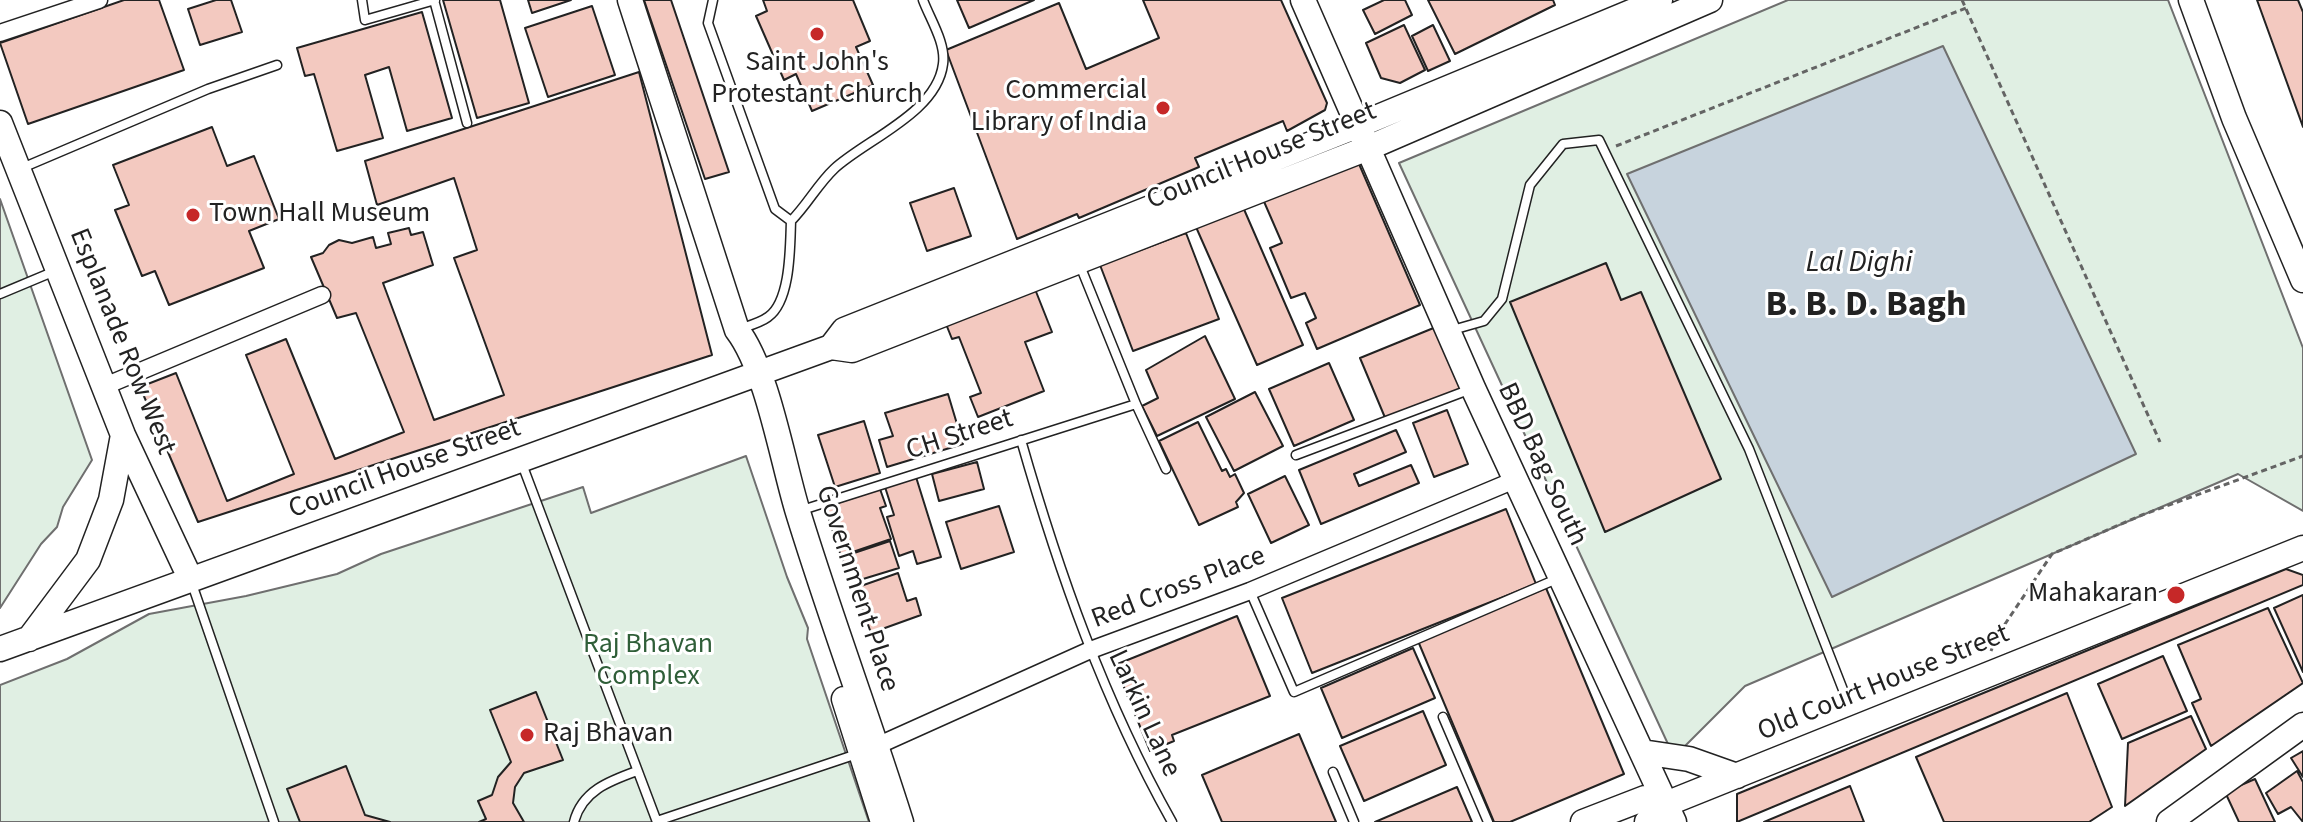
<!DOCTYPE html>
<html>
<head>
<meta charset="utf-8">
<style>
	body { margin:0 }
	canvas { display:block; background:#fff }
</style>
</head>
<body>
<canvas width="2303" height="822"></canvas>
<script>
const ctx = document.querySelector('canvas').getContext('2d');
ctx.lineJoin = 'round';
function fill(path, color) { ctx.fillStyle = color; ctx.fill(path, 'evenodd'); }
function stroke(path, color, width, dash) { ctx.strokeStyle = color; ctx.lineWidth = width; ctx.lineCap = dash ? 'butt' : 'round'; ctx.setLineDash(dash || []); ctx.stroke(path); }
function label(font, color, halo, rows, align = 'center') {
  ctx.font = font + ' "Source Sans 3",sans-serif'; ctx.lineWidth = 6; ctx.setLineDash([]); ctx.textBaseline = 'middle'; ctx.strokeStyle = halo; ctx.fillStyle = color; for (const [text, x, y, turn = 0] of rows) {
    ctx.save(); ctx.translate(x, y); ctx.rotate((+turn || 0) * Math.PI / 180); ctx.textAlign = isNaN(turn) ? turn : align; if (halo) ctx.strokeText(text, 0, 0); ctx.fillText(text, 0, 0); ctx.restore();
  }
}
const green = new Path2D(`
	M1788,0H2168L2303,348V511L2238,474L1745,686L1674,757L1399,163Z
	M0,199L92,460L63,507L57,527L41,544L0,608Z
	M746,456L787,577L808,628L807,639L869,822H0V685L67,659L149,614L246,596L337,574L381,554L583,487L591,513Z`);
fill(green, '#e0efe3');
stroke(green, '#6f6f6f', 2);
const water = new Path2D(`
	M1943,46L2136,454L1832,597L1627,174Z`);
fill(water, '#c7d3dd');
stroke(water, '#6f6f6f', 2);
const building = new Path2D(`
	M124,0H159L184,70L28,124L0,43Z
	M216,0H231L242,32L200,45L188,9Z
	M443,0H500L529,103L477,118Z
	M528,0H571L532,13Z
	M644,0H671L729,172L705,179Z
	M763,0H853L870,41L856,47L873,85L812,111L796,74L784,80L756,16L767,11Z
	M957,0H1034L969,28Z
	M1143,0H1281L1327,103L1325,110L1287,131L1283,121L1195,158L1199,167L1079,218L1077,214L1017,239L946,50L1059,3L1086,69L1159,38Z
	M1384,0H1405L1412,15L1375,34L1363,10Z
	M1428,0H1553L1555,5L1455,54Z
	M2257,0H2298L2303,12V127Z
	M592,6L615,75L548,97L525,28Z
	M422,12L452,118L407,131L389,67L365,75L383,138L337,151L314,74L305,76L297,48Z
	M1404,25L1425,70L1400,83L1381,78L1366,43Z
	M1433,25L1450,61L1428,71L1412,36Z
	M639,72L712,355L198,522L140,387L176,373L227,501L294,474L246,355L286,339L335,459L404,432L356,313L337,318L311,257L323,253L329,245L339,240L352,243L373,237L376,248L391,244L388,233L409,228L411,235L423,232L433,265L383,283L434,420L504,395L454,258L477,250L454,178L377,205L365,161Z
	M212,127L227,166L254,156L279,219L249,231L264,268L169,305L155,271L142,276L115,210L129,205L113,165Z
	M1356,157L1420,305L1317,349L1306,323L1316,318L1305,293L1291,298L1270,248L1282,243L1262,197Z
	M954,188L971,236L927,251L910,203Z
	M1243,207L1303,345L1257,365L1196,227Z
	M1186,233L1219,319L1133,351L1100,265Z
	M1606,263L1621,300L1641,292L1721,479L1605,532L1510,302Z
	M1033,284L1052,332L1025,342L1044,391L978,417L970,397L981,393L959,337L952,339L944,319Z
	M1436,327L1462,389L1386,420L1360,358Z
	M1205,336L1235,399L1157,436L1142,406L1158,398L1146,370Z
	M1329,363L1354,420L1294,446L1269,389Z
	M1255,392L1283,446L1234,471L1206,417Z
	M948,394L963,444L887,467L879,440L893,436L885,413Z
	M1447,410L1468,464L1434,477L1413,423Z
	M864,421L880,473L835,487L818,435Z
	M1198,422L1222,471L1226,469L1230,477L1235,474L1244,493L1236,502L1238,507L1199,525L1159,441Z
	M1396,430L1406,452L1354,474L1359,486L1411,465L1419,483L1321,524L1299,470Z
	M977,462L984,489L939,501L932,474Z
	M1285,476L1309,525L1271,543L1248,494Z
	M916,477L941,557L917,564L913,551L899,556L887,517L894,515L885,487Z
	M880,489L886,506L880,508L891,539L841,556L825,507Z
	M999,506L1014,552L961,569L946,522Z
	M1506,509L1536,584L1312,673L1282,598Z
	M890,541L899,568L850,583L842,557Z
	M2286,569L2303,575V585L1737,822V794Z
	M898,573L907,601L916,598L921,615L871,633L855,588Z
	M1546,588L1624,774L1510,822H1494L1418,641Z
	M2303,595V672L2274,608Z
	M2268,608L2303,683L2211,746L2192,703L2201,699L2178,645Z
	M1237,616L1270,696L1172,735L1174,741L1150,751L1115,665Z
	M1413,648L1435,698L1342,738L1321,688Z
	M2163,656L2187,711L2122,739L2098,684Z
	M536,692L563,760L524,773L515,787L513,803L524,822H479L486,819L478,801L492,795L498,777L511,762L490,710Z
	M2067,693L2112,807L2089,822H1944L1916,757Z
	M1423,711L1446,765L1364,801L1340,746Z
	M2191,716L2206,749L2125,806L2128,743Z
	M1299,734L1336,822H1222L1202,775Z
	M2303,751V777L2291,758Z
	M346,766L365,815L390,822H300L287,789Z
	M2297,771L2303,782V822L2291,807L2278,814L2266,793Z
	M2255,779L2275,822H2239L2225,792Z
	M1850,786L1864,822H1764Z
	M1457,787L1472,822H1375Z`);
fill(building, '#f3c9c0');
stroke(building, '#222', 2);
const lane = new Path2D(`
	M362,0L365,20L435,0
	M434,0L467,123
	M713,0L708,23L775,209L791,221
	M22,168L208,89L277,65
	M1079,263L1136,404L1166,469
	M0,294L55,271
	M739,329C748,326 760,323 768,317C791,301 790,246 791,221C807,205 818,184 834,169C865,140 937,113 943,64C946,43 930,19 923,0
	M1449,331L1484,321L1502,299L1530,185L1563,144L1599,140L1749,449L1847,700
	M1021,440C1059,573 1104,701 1172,822
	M1296,455L1471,389
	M522,464L657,822
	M799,511L1136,404
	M191,581L274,822
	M1250,591L1294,692L1559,578
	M1443,717L1488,822
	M1333,772L1354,822
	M657,821L857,754
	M574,822C582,791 609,781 637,771`);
const street = new Path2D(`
	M0,33L99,0
	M105,386L322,295
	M870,749L1088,651L1250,591L1517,479`);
const secondary = new Path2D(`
	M630,0L737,330C767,369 782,459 797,509C829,614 868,717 901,822
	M1303,0L1473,388L1674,822
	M2191,0L2234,118L2303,280
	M0,123L123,435L191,580
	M831,347L844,330L1359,125L1660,0
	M29,639L88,560L111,500L123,435
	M0,649L831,347L852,350L1368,148L1710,0
	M844,699L883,822
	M1642,752L1689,759L1737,776
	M1583,822L1645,798L1666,804
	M1647,822L1666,804L2303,548
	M2169,822L2303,725`);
stroke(lane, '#222', 11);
stroke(street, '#222', 19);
stroke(secondary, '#222', 27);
stroke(new Path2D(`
	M1962,0L2160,442
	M1616,146L1966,8
	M1991,651L1997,636L2052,554L2142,515L2303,456`), '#646464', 3, [6, 4]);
stroke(lane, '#fff', 8);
stroke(street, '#fff', 16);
stroke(secondary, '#fff', 24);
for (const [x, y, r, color] of [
	[817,34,8,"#c62828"],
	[1163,108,8,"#c62828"],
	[193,215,8,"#c62828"],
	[2176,595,10,"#c62828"],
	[527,735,8,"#c62828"]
]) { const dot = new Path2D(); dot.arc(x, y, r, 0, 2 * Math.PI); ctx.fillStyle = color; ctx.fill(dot); stroke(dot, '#fff', 3); }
label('28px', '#222', '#fff', [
	["Saint John's",817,64,"center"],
	["Protestant Church",817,96,"center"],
	["Commercial",1147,92],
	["Library of India",1147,124],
	["Town Hall Museum",209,215,"left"],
	["Mahakaran",2158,595],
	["Raj Bhavan",543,735,"left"]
], 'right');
label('28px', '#222', '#fff', [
	["Council House Street",1262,157,-22],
	["Esplanade Row West",121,342,68],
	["CH Street",960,436,-18],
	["BBD Bag South",1541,465,65],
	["Council House Street",405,470,-20],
	["Government Place",856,589,72],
	["Red Cross Place",1179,589,-21],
	["Old Court House Street",1884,684,-22],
	["Larkin Lane",1143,714,65]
]);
label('28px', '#2f5e38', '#fff', [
	["Raj Bhavan",648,646],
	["Complex",648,678]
]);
label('italic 30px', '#222', '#fff', [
	["Lal Dighi",1859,264]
]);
label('bold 36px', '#222', '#fff', [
	["B. B. D. Bagh",1866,307]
]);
</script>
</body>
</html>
